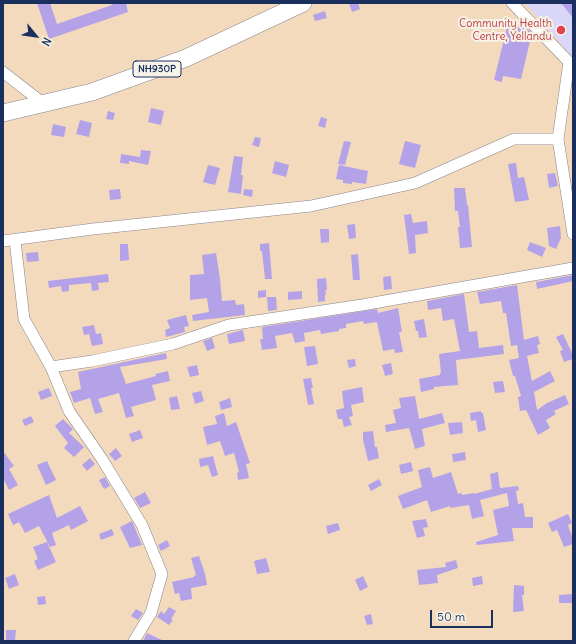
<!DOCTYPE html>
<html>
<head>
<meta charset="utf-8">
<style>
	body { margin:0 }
	#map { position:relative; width:576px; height:644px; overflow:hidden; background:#f4dabc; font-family:Delius,sans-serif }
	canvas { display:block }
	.frame { position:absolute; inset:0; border:4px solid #1b2f5e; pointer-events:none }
	.north { position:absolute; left:16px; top:16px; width:40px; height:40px; -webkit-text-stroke:3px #f7f3e8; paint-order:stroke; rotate:119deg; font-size:11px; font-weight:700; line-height:16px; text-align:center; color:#1b2f5e }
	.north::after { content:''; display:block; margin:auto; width:14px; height:18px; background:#1b2f5e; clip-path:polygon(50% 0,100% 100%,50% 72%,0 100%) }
	.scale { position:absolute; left:430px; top:610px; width:63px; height:18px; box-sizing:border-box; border:2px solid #1b2f5e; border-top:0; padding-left:5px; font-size:12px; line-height:14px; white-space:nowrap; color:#1b2f5e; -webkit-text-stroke:3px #f7f3e8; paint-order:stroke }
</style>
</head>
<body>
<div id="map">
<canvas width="576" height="644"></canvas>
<div class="frame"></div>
<div class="north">N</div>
<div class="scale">50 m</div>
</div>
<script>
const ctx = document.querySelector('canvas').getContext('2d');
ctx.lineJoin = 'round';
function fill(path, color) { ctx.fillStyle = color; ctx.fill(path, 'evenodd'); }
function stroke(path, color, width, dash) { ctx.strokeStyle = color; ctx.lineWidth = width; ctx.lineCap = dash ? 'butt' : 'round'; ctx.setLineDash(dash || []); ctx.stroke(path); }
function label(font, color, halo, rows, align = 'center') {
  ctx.font = font + ' Delius,sans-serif'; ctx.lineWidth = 4; ctx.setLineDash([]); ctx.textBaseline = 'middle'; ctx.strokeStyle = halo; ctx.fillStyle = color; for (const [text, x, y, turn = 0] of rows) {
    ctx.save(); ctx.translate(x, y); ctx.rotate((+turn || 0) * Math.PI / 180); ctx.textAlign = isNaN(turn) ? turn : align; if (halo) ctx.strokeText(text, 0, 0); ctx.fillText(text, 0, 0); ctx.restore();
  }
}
fill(new Path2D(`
	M525,3H573V57Z`), '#d9d7f8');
fill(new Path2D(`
	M37,3H50L57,24L112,5L111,3H126L128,12L49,39Z
	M349,3H358L360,9L352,12Z
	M561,3H573V18Z
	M325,11L327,18L315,21L313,15Z
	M508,23L526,28L532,33L521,79L503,76L502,82L494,80Z
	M151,108L164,111L161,125L148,122Z
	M108,111L115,113L113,120L106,119Z
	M321,117L327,119L325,128L318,126Z
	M80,120L92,123L89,137L76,134Z
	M53,124L66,127L64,137L51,135Z
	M255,137L261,138L259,147L252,145Z
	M344,141L351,142L345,165L338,164Z
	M405,141L421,145L415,168L399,164Z
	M141,150L151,151L148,165L129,161V164L120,163L121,154L140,157Z
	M234,156L243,157L241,175H243L241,194L228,192Z
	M275,161L289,165L286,177L272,173Z
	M516,163L518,178L524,177L529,200L515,202L508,164Z
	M208,165L220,168L215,185L203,182Z
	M339,165L368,171L366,184L352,182V184L343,183V180L336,179Z
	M555,173L558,186L549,188L547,174Z
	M454,188H465L467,205H468L472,247L460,248L458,227H460L458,211H455Z
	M120,189L121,199L110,200L109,190Z
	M244,189L253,190L252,197L243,195Z
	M411,214L413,223L427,221L428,233L415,235L416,253L409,254L404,215Z
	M355,224L356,238L349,239L347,225Z
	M560,226L561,238L556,249L549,246L547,228Z
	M320,229H329V242L321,243Z
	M530,242L546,248L542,257L527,250Z
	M269,243L272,279H265L262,251H260V244Z
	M120,244H128L129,260L120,261Z
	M38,252L39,261L27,262L26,253Z
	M216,253L220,279L222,301L235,300L236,305L244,304L245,315L193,321L192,315L209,312L207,298L190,300V275L204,274L202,255Z
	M358,254L360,280H353L351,255Z
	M108,274L109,282L98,283L99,290L92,291L91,283L69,285V291L62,292L61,286L49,288L48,281Z
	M573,275V281L537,289L536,282Z
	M391,276L392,289L384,290L383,277Z
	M326,278L327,290H325L326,295H325V301L318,302L317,279Z
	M517,285L524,340L538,336L540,344L537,345L539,353L527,356L532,381L550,371L555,381L534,392L537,410L547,403L565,395L569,404L554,411L556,414L546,420L550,428L538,435L526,410L520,411L518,397L521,396L515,376H513L509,360L519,358L517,345L511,346L506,313H503L501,301L480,304L477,292Z
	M266,290V297L258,298V291Z
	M302,291V299L288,300V292Z
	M464,294L469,332L477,331L479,348L503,345L504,354L456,360L458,385L434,387V389L421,392L419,379L440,375V373H441L439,354L460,351L454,319L443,321L441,308L428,310L427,301Z
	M267,297H276L277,310L268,311Z
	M398,308L402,332H399L403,352L395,353L394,349L383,351L377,322L364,324L363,321L346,324V328L339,329V331L321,334L320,330L304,333L305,341L295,343L292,333L275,336L277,348L262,350L260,339H263L262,327L377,309L378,313Z
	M186,315L189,326L184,327L185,332L166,337L165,330L170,328L167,320Z
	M424,319L427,337L419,338L418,331H416L414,321Z
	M94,325L96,334L101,333L103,344L92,346L89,334L84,335L82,327Z
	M243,330L245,341L229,344L227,334Z
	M563,334L573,355V359L564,362L560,351L563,350L556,337Z
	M212,338L215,348L207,351L203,341Z
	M315,346L318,364L307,366L304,347Z
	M166,353L167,359L120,367L126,384L156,376L155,374L168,371L170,381L152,385L156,400L131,407L134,416L126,418L119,393L98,399L103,412L95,414L90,398L74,403L70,392L81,389L78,372Z
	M355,359L356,366L349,368L347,360Z
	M391,363L393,374L385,376L382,365Z
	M197,365L199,375L190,377L187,367Z
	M311,378L313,388H311L314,404L308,405L303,379Z
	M503,381L505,392L495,393L493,382Z
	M362,387L364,402L351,405L353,416L349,417L352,425L344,427L342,419H338L336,410L344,408L342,391Z
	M49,388L52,396L41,400L38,392Z
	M201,391L204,401L195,404L192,393Z
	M177,396L180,409L171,410L169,398Z
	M415,396L419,419L442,413L445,423L422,429L425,446L415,449L409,428L386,432L385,425L396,423L393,410L401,408L399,398Z
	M230,398L232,407L221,410L219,402Z
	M481,411V413H483L486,430L478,432L476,420L471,421L470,413Z
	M224,413L227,426L236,422L250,463L246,464L249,478L238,480L237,473L239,472L234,453L225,456L220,441L207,445L203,427L217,424L215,416Z
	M31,416L34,422L25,426L22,420Z
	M63,419L73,429L69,433L84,447L74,457L64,448L68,443L55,426Z
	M462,422L463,433L450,435L448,423Z
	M140,430L143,438L132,442L129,434Z
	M373,431L375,447H377L379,458L368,461L363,440V432Z
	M116,448L122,456L115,461L109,454Z
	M3,451L14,466L9,469L18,485L9,490L4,480H3Z
	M465,452L466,460L453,462L452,454Z
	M213,456L218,475L212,477L208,465L200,467L199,459Z
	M90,458L95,464L87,471L82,465Z
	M47,461L56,480L46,485L37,465Z
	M411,462L413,471L401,474L399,465Z
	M430,467L433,478L451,472L458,494L462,493V495L474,493V494L492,489L490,474L498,472L500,488L518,486L519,490L516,491L518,504L523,503L525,517H533V528H512L514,541L477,545L476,542L498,535L493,510L509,506L507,493L480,500L484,516L472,519L469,505L450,508V506L431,512L427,500L403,509L398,496L422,487L418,470Z
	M105,477L110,486L104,489L99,480Z
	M379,479L382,485L371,491L368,485Z
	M145,492L151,503L140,508L134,498Z
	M49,495L57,518L80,506L88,521L71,530L69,525L52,533L56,545L50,547L39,526L25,533L19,522L13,525L8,514Z
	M568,514L572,523L568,525L573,539V544L564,547L557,530L552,532L548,523Z
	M426,519L428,527L423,528L425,536L417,538L412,521Z
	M132,521L142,545L130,548L120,527Z
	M338,523L340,530L328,534L326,526Z
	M112,529L114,535L101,540L99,534Z
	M167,540L170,546L161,551L158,545Z
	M47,542L56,562L38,570L34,561L38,559L33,547Z
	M199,556L205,574L207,585L191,588L192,599L181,601L179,593L175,594L172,582L194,577V576L196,575L191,558Z
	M266,558L270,572L257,574L254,561Z
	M456,560L458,568L437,575L438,583L419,585L417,570L446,567L445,563Z
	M15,574L19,585L9,589L5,578Z
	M363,576L368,587L360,591L355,580Z
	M482,576L483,584L473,586L472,578Z
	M514,585L524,586V595H522L524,611L513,612Z
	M572,594V603H559V595Z
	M45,596L46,604L38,605L37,597Z
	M169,607L176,611L171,619L173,620L169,625L157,617L161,611L164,614Z
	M136,609L143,613L138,620L131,616Z
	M371,614L373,624L367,625L364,616Z
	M6,630H16L15,641H6Z
	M147,633L164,641H143Z`), '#b4a2e9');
const minor = new Path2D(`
	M512,3L569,62L558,139L573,234
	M3,72L44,104
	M15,240L24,319L51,367L69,411L102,459L142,525L162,574L151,613L134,641
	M3,241L93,229L311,206L415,183L514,139H558
	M51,367L92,361L173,344L229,325L362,305L573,268`);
const highway = new Path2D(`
	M3,113L92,92L186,58L303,3`);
stroke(minor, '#88848d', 12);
stroke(highway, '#88848d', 18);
stroke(minor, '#fff', 11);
stroke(highway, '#fff', 17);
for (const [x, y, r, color] of [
	[561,30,5,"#e0444e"]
]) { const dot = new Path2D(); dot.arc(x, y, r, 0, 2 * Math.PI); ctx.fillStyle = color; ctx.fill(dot); stroke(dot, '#f7f3e8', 1.5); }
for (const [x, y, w] of [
	[157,69,48]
]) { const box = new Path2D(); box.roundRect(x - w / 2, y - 8, w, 16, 3); ctx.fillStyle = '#f7f3e8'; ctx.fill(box); stroke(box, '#1b2f5e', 1); }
label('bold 10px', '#1b2f5e', null, [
	["NH930P",157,69]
]);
label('11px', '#be3a42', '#f7f3e8', [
	["Community Health",552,24],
	["Centre, Yellandu",552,37]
], 'right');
</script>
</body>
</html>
